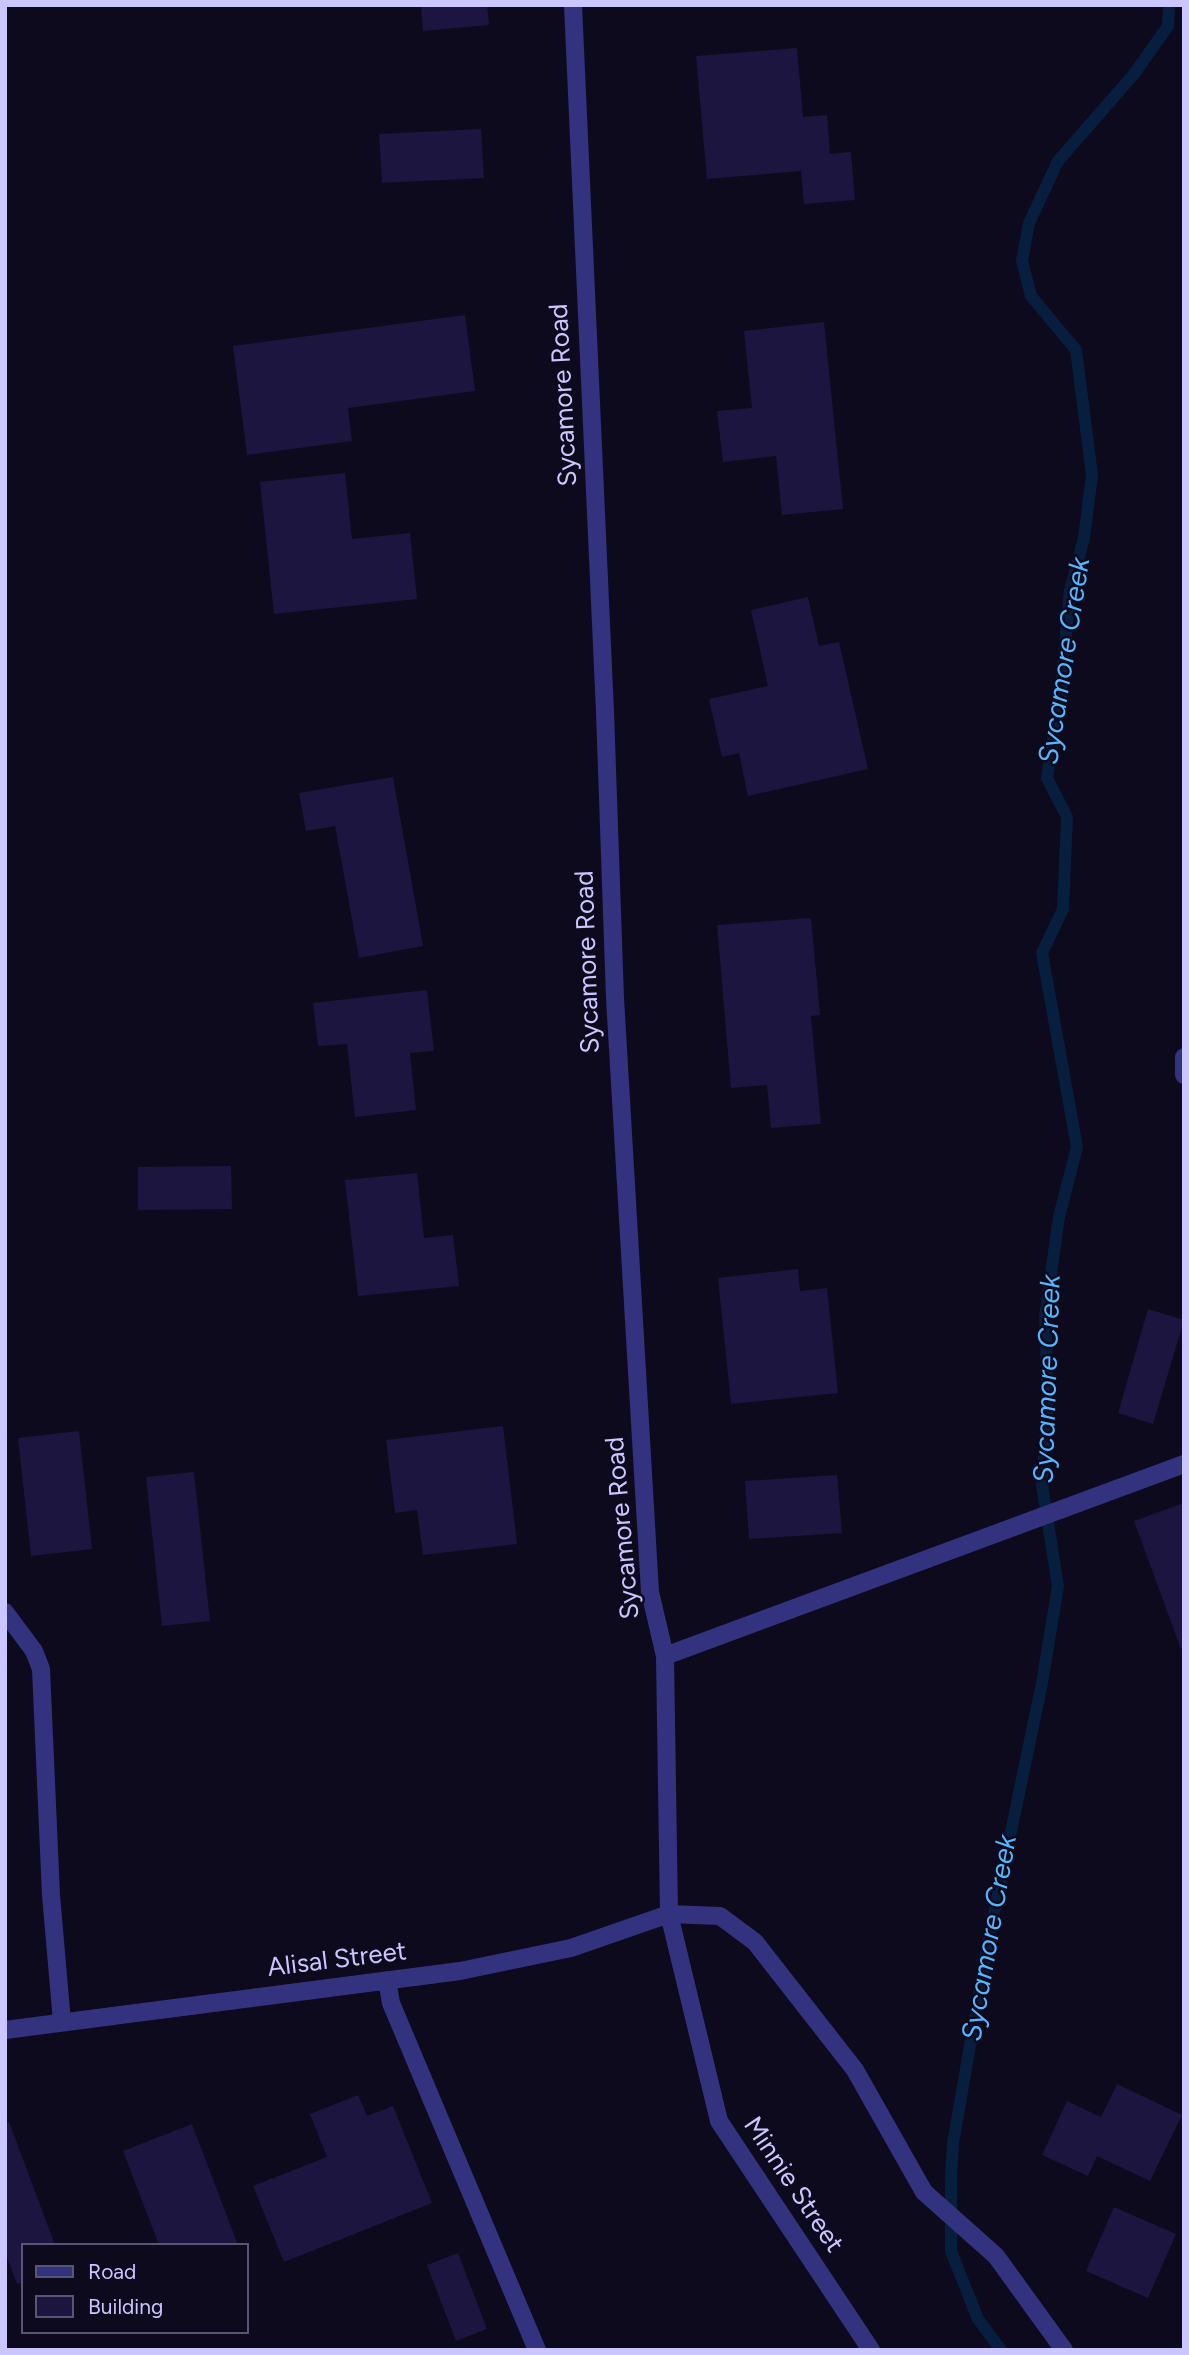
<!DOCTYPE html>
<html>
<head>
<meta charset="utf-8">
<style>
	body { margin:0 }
	#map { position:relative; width:1189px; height:2355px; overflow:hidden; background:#0d0a1d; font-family:Figtree,sans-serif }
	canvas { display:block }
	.frame { position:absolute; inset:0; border:7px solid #cbc6ff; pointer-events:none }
	.legend { position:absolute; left:21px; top:2243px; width:228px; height:91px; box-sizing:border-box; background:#0d0a1d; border:2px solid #595577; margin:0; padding:9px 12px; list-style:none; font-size:21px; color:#cbc6ff }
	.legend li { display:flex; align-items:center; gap:14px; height:35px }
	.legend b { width:35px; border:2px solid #595577 }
</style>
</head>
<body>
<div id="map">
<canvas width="1189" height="2355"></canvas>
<div class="frame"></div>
<ul class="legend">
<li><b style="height:9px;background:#33327f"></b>Road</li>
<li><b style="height:19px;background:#1c153f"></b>Building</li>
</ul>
</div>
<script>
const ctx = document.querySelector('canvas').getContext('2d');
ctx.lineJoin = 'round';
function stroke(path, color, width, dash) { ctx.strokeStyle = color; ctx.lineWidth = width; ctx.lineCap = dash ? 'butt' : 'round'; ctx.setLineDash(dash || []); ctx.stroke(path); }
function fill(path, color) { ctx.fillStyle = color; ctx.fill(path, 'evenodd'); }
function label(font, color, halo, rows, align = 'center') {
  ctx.font = font + ' Figtree,sans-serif'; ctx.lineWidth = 5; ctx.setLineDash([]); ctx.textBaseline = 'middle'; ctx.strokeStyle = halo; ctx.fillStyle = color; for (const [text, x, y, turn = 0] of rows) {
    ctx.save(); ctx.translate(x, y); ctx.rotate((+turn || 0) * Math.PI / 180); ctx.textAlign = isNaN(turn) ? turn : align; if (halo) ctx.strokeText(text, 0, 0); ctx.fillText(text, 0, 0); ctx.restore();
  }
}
stroke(new Path2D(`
	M1001,2350L978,2319L951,2251V2180L953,2143L989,1937L1042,1683L1058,1586L1042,1485L1048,1400L1045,1316L1059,1217L1077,1147L1042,953L1063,909L1067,817L1047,778L1060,698L1070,590L1084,538L1092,475L1076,350L1031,296L1022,261L1029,223L1058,161L1134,74L1168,26L1169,5`), '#081e3e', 12);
fill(new Path2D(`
	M421,5H487L489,25L423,31Z
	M797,48L803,117L827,115L830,154L851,152L855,200L804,204L801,171L707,179L696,56Z
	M481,129L484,178L382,183L379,134Z
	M465,315L475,391L348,408L352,441L247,455L233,346Z
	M824,322L843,509L782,515L776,456L723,462L717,411L752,408L744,331Z
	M345,473L352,539L410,533L417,599L274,614L260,482Z
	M808,597L819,646L839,642L868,769L748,796L739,753L722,757L709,699L768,686L751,610Z
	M393,777L423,946L359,958L335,826L306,831L299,793Z
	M811,918L820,1015L811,1016L821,1124L771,1128L767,1085L731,1088L717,925Z
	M427,990L434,1051L410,1053L416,1110L355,1117L347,1044L318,1046L313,1003Z
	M231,1166L232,1209L138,1210V1167Z
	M417,1173L424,1238L453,1235L459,1286L358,1296L345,1180Z
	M798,1269L800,1291L827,1288L838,1393L731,1404L718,1278Z
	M1148,1309L1184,1320L1153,1424L1118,1413Z
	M503,1426L517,1544L423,1555L417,1510L395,1513L386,1440Z
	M79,1431L92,1549L31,1556L18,1438Z
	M194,1472L210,1621L162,1626L146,1477Z
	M837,1475L842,1533L749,1539L745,1481Z
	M1184,1503V1648L1181,1649L1134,1521Z
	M1117,2084L1182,2115L1150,2181L1097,2156L1088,2176L1042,2155L1067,2101L1101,2117Z
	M358,2095L367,2116L393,2106L432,2203L284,2262L253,2186L327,2157L310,2114Z
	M9,2122L55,2245H23V2282L17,2284L5,2252V2123Z
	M192,2124L238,2245H159L123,2151Z
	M1114,2207L1176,2234L1148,2298L1086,2271Z
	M458,2253L487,2329L456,2341L427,2265Z`), '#1c153f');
stroke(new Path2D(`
	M5,1612L34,1651L41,1669L51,1895L62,2022
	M669,1914L720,1916L755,1942L855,2070L924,2192L996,2256L1064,2350`), '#33327f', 18);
stroke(new Path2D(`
	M573,5L605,712L615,998L650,1592L665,1656L669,1914L719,2121L871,2350
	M1184,1057V1075
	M665,1656L1184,1464
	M387,1980L391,2003L537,2350
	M5,2030L460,1971L571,1948L669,1914`), '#33327f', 18);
label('26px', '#cbc6ff', '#0d0a1d', [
	["Sycamore Road",564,395,-93],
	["Sycamore Road",588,962,-92],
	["Sycamore Road",623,1528,-95],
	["Alisal Street",337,1960,-7],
	["Minnie Street",793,2185,56]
]);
label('italic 28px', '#54b6ff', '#0d0a1d', [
	["Sycamore Creek",1065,661,-81],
	["Sycamore Creek",1048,1379,-88],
	["Sycamore Creek",990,1938,-80]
]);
</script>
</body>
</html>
